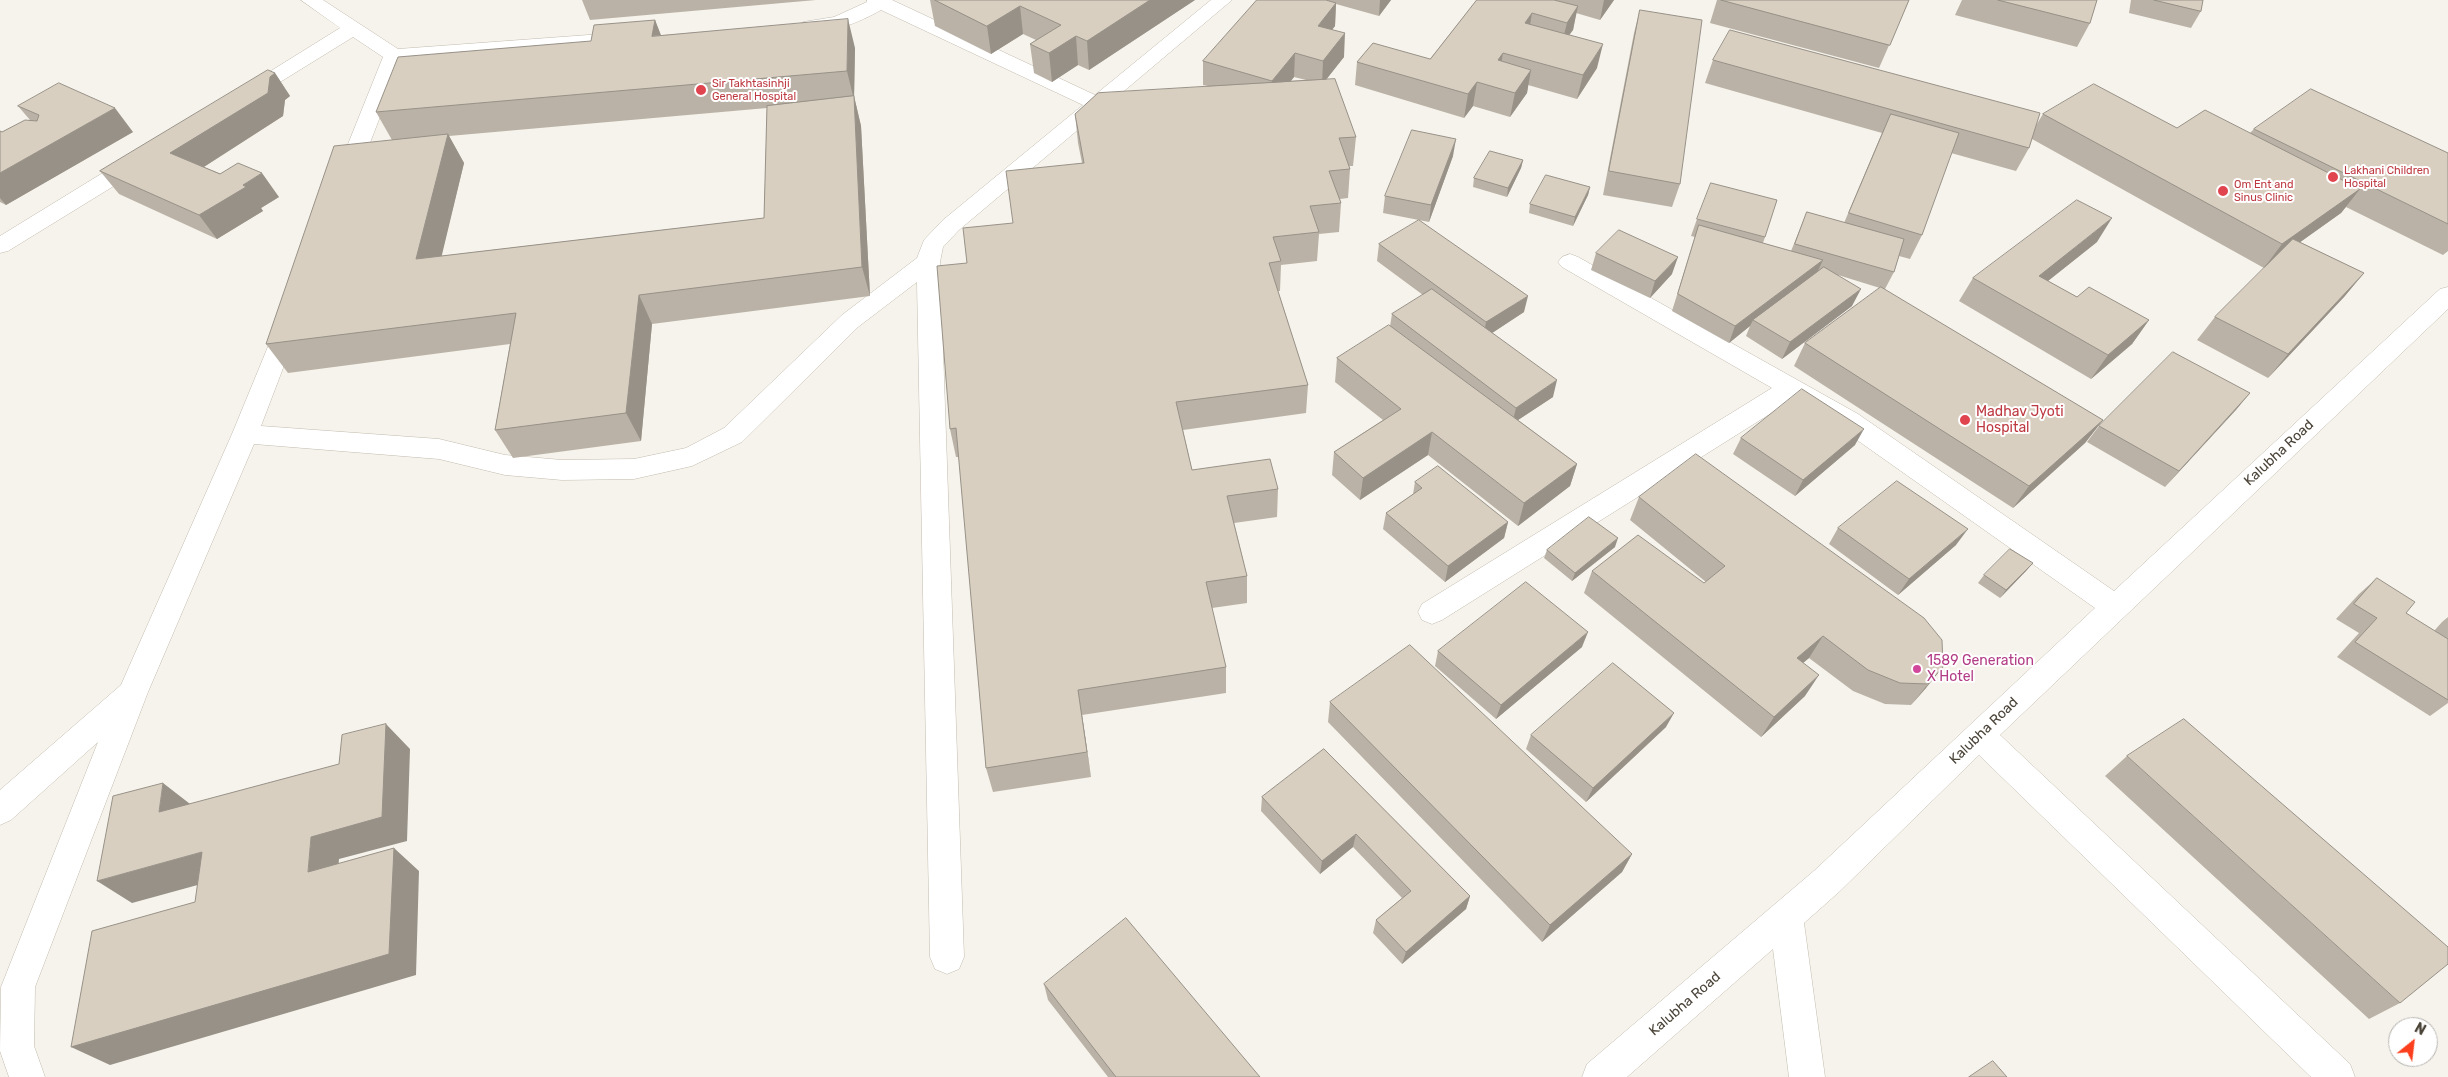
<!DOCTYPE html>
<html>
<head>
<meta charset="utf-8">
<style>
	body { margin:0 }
	#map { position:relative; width:2448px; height:1077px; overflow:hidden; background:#f6f3ec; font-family:Rubik,sans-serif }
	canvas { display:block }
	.north { position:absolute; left:2388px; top:1017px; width:50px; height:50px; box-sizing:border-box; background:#fff; border:1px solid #b7b4b0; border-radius:50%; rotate:29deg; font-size:14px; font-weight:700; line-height:20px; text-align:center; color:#4b4439 }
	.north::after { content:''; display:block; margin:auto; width:18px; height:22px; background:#fc3f1d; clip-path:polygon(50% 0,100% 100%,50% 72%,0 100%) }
</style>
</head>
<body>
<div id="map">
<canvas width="2448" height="1077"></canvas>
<div class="north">N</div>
</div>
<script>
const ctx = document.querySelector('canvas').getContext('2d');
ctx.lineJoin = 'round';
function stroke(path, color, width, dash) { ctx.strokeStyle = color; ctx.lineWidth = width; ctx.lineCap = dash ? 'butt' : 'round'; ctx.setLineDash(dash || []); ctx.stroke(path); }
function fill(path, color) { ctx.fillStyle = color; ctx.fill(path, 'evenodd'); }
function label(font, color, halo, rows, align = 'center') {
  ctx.font = font + ' Rubik,sans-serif'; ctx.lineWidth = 4; ctx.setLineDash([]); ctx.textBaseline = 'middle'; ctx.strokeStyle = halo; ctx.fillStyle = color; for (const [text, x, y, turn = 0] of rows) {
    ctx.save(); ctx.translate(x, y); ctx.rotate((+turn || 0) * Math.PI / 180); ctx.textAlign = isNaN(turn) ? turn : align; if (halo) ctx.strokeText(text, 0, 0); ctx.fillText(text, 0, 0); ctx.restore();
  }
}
const minor = new Path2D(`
	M301,0H323L398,49L602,34L609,36L612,40L609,44L602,46L402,60L356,179L353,184L345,186L337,184L334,179L383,57L353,37L251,100L244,102L237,100L234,96L237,92L340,28Z
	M867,0H892L1095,95L1211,0H1232L959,230L943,247L940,262L964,957L959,969L947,974L935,969L930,957L917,282L858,327L742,442L692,466L634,479L562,480L505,475L439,459L254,444L148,692L35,987L34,1046L45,1077H9L0,1051L1,987L98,742L11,820L0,825V790L121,685L232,434L281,315L289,313L297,315L301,321L261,426L439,439L505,455L562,460L634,459L686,448L724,428L842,315L917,258L924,240L943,220L1083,105L881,10C860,22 828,36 803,30L800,26L803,22L834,17L867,2Z
	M140,153L148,155L151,160L148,165L8,251L0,253V236L132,155Z
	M1570,254L1578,257L1858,414L2114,591L2440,289L2448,287V309L2000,735L2350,1064L2355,1077H2311L1979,755L1839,892L1804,923L1825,1077H1789L1773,949L1627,1077H1582L1587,1064L1815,870L2095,608L1840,428L1792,400L1442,620L1432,624L1422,620L1418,612L1422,604L1772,388L1562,267L1558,262L1562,257Z`);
stroke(minor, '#c2bbae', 1);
fill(minor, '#fff');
fill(new Path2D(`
	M582,0H816L590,20Z
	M930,0H1195L1089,70L1078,65L1052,82L1034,73L1030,44L1036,40L1023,34L991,54L935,26Z
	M1257,0H1391L1379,16L1336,4L1335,26L1332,30L1344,57L1326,79L1356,137L1353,166H1349L1350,169L1348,198L1340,199L1341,203L1339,232L1319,234L1317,261L1281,265L1280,291H1278L1308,385L1306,413L1183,430L1192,470L1278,489L1277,517L1234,523L1247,576V603L1212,608L1226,667V693L1082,715L1091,777L993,792L986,768L959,457H956L950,429L967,263L1082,163L1078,143L1075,114L1208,86L1203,85V61ZM1294,77L1306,80L1291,81Z
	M1477,0H1614L1600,20L1576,13L1573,30L1569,35L1597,68L1577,99L1528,85L1527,93L1510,117L1473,106L1464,118L1355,85L1357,62L1430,59Z
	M1717,0H1909L1879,68L1710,23Z
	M1962,0H2097L2090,23L2077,47L1955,15Z
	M2131,0H2203L2201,11L2191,28L2129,13Z
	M1640,10L1680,184L1672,207L1603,195L1634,33Z
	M655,20L661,35L855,48L854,96L861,126L870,296L652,324L641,441L513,458L495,430L510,344L288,373L266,344L392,140L376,112ZM767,108L764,218L441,256L464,163L449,136Z
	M1713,60L2035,127L2043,114L2177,128L2250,133L2254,129L2448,153V251L2443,255L2346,207L2341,213L2300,242L2364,273L2344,297L2268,378L2197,340L2215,317L2266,267L2264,268L2032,139L2029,148L2016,171L1951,153L1922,235L1910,259L1899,256L1894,272L1885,289H1883L2103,420L2085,443L2013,508L1794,366L1805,343L1880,288L1838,275L1852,306L1782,359L1746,336L1750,326L1729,343L1672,311L1695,237L1691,236L1697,219L1765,237L1763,243L1791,251L1807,212L1844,223L1882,133L1705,83Z
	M275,73L290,96L285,100L283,116L204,167L279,197L261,208L263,211L217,239L119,194L100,171Z
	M18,106L133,132L6,205L0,202V131L2,132L30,120Z
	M1453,156L1429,222L1383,213L1385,196Z
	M1523,160L1521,168L1507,197L1473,187L1474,178Z
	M1590,187L1588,195L1573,226L1529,213L1530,204Z
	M2097,242L2048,281L2077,297L2149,320L2132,344L2091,379L1959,301L1973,278Z
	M1379,244L1524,312L1492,333L1553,397L1518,420L1577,464L1570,486L1518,526L1428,455L1360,500L1332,475L1334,452L1383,420L1335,382L1337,358L1390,326L1392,314L1423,295L1377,261Z
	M1596,253L1672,274L1650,298L1591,270Z
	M2250,393L2165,487L2087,442L2099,426Z
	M1741,438L1855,445L1795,496L1733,454Z
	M1415,482L1508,522L1504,538L1445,582L1383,529L1386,513L1413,494Z
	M1639,497L1942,640L1926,688L1911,705L1885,704L1853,691L1809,658L1803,663L1805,696L1761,737L1584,593L1592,571L1704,583L1706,582L1630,520Z
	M1838,528L1956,545L1898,595L1829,544Z
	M1615,547L1572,581L1544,558L1547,550Z
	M2033,563L2026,571L2000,598L1978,583L1984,575Z
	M2377,578L2406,613L2434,631L2442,622L2448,617V703L2430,716L2337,657L2359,633L2336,619L2359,594Z
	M1582,647L1496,719L1435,666L1438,651Z
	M1330,702L1632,854L1622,872L1542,942L1328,722Z
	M1666,727L1586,802L1526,749L1531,735Z
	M1324,749L1470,896L1466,909L1402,964L1373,933L1376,920L1402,898L1353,847L1320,874L1261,811L1262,797Z
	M2127,756L2400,1003L2369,1019L2105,776Z
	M1044,984L1260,1077H1108L1048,1000Z`), '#bab2a6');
fill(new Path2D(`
	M1150,0H1195L1089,70L1087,41Z
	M1380,0H1391L1379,16Z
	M1604,0H1614L1600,20Z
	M1336,3L1335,26L1316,49L1318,26Z
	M1020,6L1023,34L991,54L987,26Z
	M1578,6L1573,30L1561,46L1567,23Z
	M1532,13L1528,37L1525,23Z
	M848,19L855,48L854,100L847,71Z
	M655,20L666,49L652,36Z
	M1345,33L1344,57L1322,85L1323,61Z
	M1076,36L1078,65L1052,82L1049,53Z
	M1603,44L1597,68L1577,99L1583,75Z
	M1295,53L1294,77L1271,105L1272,81Z
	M1503,53L1499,76L1498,60Z
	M1531,70L1527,93L1510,117L1515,93Z
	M275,73L290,96L285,100L283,116L188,177L170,153Z
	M1477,82L1473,106L1464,118L1468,94Z
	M854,96L861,126L870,296L862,267Z
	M115,108L133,132L6,205L0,198V173Z
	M448,134L464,163L434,288L416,259Z
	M1456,139L1453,156L1429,222L1431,205Z
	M1523,160L1521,168L1507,197L1508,188Z
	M262,173L279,197L261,208L263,211L217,239L199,215L243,185Z
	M1590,187L1588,195L1573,226L1575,217Z
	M2360,189L2341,213L2264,268L2282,244Z
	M2112,218L2097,242L2024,300L2039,276Z
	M1678,257L1672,274L1650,298L1655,281Z
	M1823,260L1815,277L1753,320L1750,326L1729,343L1735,326Z
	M2364,273L2344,297L2268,378L2288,354Z
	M1861,289L1852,306L1782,359L1790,342Z
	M639,295L652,324L641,441L626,413Z
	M1528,296L1524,312L1483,339L1486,322Z
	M2149,320L2132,344L2091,379L2108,355Z
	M1557,380L1553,397L1512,424L1516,408Z
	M2250,393L2236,410L2165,487L2179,471Z
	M2103,420L2085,443L2013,508L2029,486Z
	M1864,429L1855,445L1795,496L1803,480Z
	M1432,432L1428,455L1360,500L1363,478Z
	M1577,464L1570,486L1518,526L1524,503Z
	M1508,522L1504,538L1445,582L1448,566Z
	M1968,529L1956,545L1898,595L1909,579Z
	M1618,538L1615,547L1572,581L1575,573Z
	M2033,563L2026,571L2000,598L2006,590Z
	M1588,632L1582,647L1496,719L1501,705Z
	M1823,636L1809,658L1784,679L1797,658Z
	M1943,667L1926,688L1911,705L1928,684Z
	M1819,675L1805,696L1761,737L1774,717Z
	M1078,690L1082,715L1091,777L1087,752Z
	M1674,713L1666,727L1586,802L1593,788Z
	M386,724L410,749L407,841L339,859L336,894L308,872L311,837Z
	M163,783L194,807L159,812Z
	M1356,834L1353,847L1320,874L1322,861Z
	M394,848L419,871L416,975L110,1065L71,1047Z
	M202,852L234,875L132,903L97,881Z
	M1632,854L1622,872L1542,942L1550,925Z
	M1470,896L1466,909L1402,964L1406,952Z`), '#979187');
const building = new Path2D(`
	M935,0H1150L1087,41L1076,36L1049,53L1030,44L1061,25L1020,6L987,26Z
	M1257,0H1326L1336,3L1318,26L1345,33L1323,61L1295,53L1272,81L1203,61Z
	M1477,0H1554L1578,6L1567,23L1532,13L1525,23L1603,44L1583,75L1503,53L1498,60L1531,70L1515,93L1477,82L1468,94L1357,62L1373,43L1430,59Z
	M1721,0H1909L1890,45Z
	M1998,0H2097L2090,23Z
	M2154,0H2203L2201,11Z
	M1640,10L1702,20L1680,184L1609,171Z
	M848,19L847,71L376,112L398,57L591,41L594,25L655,20L652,36Z
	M1730,30L2040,113L2029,148L1713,60Z
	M268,70L275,73L270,77L268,93L170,153L220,174L238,163L262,173L243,185L246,187L199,215L100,171Z
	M1335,79L1356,137L1339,138L1350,169L1329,171L1341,203L1310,206L1319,232L1273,237L1281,261L1269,263L1308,385L1176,402L1192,470L1270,459L1278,489L1227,496L1247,576L1206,582L1226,667L1078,690L1087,752L986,768L956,428L950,429L937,266L967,263L963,228L1013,223L1006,171L1084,163L1075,114L1098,93Z
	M59,83L115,108L0,173V131L2,132L25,120L37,121L39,115L18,106Z
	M2094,84L2177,128L2205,110L2360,189L2282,244L2043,114Z
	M2311,89L2448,153V224L2254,129Z
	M854,96L862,267L639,295L626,413L495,430L516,313L266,344L334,146L448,134L416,259L764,218L767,106Z
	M1891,114L1959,133L1922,235L1849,213Z
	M1412,130L1456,139L1431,205L1385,196Z
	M1490,151L1523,160L1508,188L1474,178Z
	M1546,175L1590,187L1575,217L1530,204Z
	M1711,183L1777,200L1765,237L1697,219Z
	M2077,200L2112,218L2039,276L2077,297L2089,287L2149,320L2108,355L1973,278Z
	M1807,212L1904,239L1894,272L1795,244Z
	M1419,220L1528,296L1486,322L1379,244Z
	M1699,225L1823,260L1735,326L1678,294Z
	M1619,230L1678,257L1655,281L1596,253Z
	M2293,239L2364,273L2288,354L2215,317Z
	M1824,267L1861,289L1790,342L1753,320Z
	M1881,287L2103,420L2029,486L1805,343Z
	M1432,289L1557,380L1516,408L1392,314Z
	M1389,325L1577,464L1524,503L1432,432L1363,478L1334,452L1401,409L1337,358Z
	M2173,352L2250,393L2179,471L2099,426Z
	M1802,389L1864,429L1803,480L1741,438Z
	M1696,454L1924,618L1942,640L1943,667L1928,684L1900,683L1868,670L1823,636L1797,658L1819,675L1774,717L1592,571L1638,535L1704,583L1725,566L1639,497Z
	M1438,466L1508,522L1448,566L1386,513L1422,488L1415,482Z
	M1897,481L1968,529L1909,579L1838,528Z
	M1589,517L1618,538L1575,573L1547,550Z
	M2010,549L2033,563L2006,590L1984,575Z
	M2377,578L2415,602L2406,613L2448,639V700L2355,642L2377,618L2354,604Z
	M1526,582L1588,632L1501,705L1438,651Z
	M1410,645L1632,854L1550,925L1330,702Z
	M1613,663L1674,713L1593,788L1531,735Z
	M2184,719L2448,947V964L2400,1003L2127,756Z
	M386,724L382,817L311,837L308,872L394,848L389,954L71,1047L92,931L195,902L202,852L97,881L113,796L163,783L159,812L339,764L342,735Z
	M1324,749L1470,896L1406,952L1376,920L1411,891L1356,834L1322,861L1262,797Z
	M1126,918L1260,1077H1116L1044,984Z
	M1993,1061L2007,1077H1969Z`);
fill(building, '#d8cfc1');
stroke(building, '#979187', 1);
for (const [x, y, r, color] of [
	[701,90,6,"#e0444e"],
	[2333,177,6,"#e0444e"],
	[2223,191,6,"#e0444e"],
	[1965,420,6,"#e0444e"],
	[1917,669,5,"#d1479c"]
]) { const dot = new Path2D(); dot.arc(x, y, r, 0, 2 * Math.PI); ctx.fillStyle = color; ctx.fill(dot); stroke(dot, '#fff', 2); }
label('11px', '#be3a42', '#fff', [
	["Sir Takhtasinhji",712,84],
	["General Hospital",712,97],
	["Lakhani Children",2344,171],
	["Hospital",2344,184],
	["Om Ent and",2234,185],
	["Sinus Clinic",2234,198]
], 'left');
label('14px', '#be3a42', '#fff', [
	["Madhav Jyoti",1976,412],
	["Hospital",1976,428]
], 'left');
label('14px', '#4b4439', '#fff', [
	["Kalubha Road",2279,453,-43],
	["Kalubha Road",1984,731,-44],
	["Kalubha Road",1685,1004,-41]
]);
label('14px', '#b23c85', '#fff', [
	["1589 Generation",1927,661],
	["X Hotel",1927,677]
], 'left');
</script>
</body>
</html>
